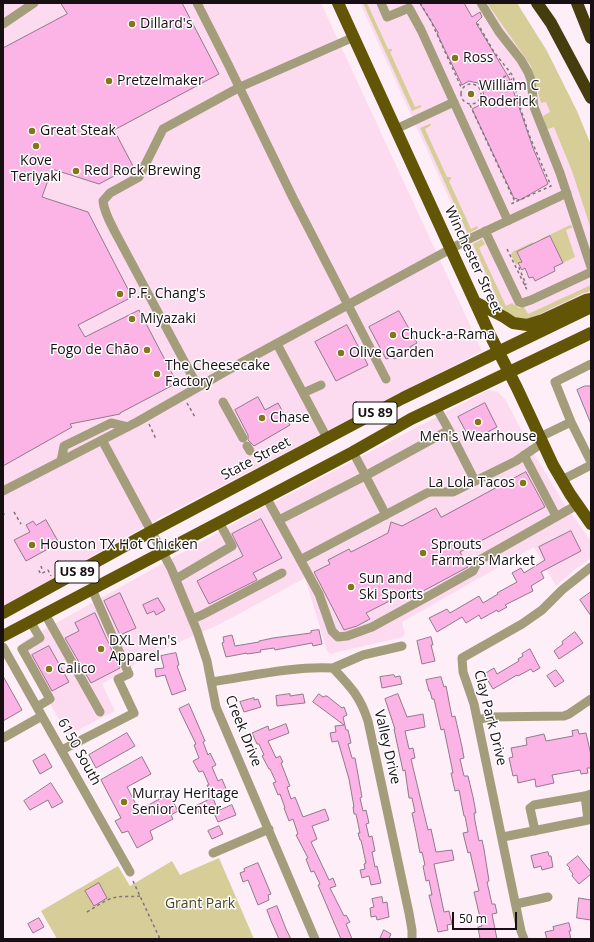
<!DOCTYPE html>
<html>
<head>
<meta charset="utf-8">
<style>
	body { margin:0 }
	#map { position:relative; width:594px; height:942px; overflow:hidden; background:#feeef8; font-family:"Open Sans",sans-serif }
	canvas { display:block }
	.frame { position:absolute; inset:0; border:4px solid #170f14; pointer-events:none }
	.scale { position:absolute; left:452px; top:912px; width:65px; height:18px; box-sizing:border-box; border:2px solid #170f14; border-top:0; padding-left:5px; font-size:12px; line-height:14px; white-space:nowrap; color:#170f14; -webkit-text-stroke:3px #fff; paint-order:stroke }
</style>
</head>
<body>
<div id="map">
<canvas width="594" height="942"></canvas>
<div class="frame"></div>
<div class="scale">50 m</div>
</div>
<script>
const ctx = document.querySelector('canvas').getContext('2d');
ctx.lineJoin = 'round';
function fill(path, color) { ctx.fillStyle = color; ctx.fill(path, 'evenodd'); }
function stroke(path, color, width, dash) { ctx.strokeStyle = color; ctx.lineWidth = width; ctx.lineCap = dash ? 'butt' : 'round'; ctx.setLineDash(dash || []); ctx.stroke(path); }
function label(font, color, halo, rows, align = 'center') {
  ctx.font = font + ' "Open Sans",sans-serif'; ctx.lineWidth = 3; ctx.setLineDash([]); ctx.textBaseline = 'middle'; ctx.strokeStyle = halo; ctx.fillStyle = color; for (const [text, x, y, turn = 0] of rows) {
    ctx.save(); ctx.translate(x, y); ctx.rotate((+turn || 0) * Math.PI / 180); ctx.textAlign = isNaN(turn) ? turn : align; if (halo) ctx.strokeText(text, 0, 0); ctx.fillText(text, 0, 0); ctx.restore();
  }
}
fill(new Path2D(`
	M3,3H321L482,351L165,515L120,540L3,607Z
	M360,3H497L533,64L591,211V294L526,323L499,308Z
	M488,390L498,392L505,399L536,457L563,502L591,541V558L574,570L556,586L534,547L402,622L405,634L403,637L330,654L327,651L305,578L222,623L137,661L132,667L102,684L115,711L68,735L18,649L24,641L244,518Z`), '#fcdbf1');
fill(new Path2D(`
	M363,3H367L388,49H392V51L390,52L415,107L421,105V107L412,111Z
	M487,3H517L547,51L577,111L591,145V229L572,171L554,127L548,129L546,128L543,116L550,112L546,102L541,103L531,66Z
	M429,124H431L430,126L425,129L447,177H451V179L449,181L471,229L477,226L478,228L468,234L420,128Z
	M570,225L573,227L566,230L575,257L563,263L551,237L541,240V239Z
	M482,239L485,244L479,248L506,306L512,303L519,308L524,307L528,314L591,285V291L583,293C573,298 564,303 554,307C536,316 516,330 501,307L473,244Z
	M533,242L534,244L517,252L522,262L516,265L511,255L512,252Z
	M219,858L254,939H57L41,911L118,866L130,886L172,861L180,875Z`), '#d7cd98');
const building = new Path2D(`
	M61,3H182L219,74L114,130L133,166L99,184L52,169L42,197L88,212L132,297L78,325L85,337L139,310L177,383L120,413V414L70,424L72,427L3,466V48L67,14Z
	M420,3H464L472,17L480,12L482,17L476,23L509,78L533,148L548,184L520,200L514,198L472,109L478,106L483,101L484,97L483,91L478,83L473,82L469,81L462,85L442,44L437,33H438Z
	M550,236L563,263L554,267L555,271L535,281L533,277L529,278L525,268L522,270L518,263L522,262L517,252Z
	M399,311L417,343L410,347L411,350L394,359L393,356L386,359L369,327Z
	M347,325L368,365L336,381L315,342Z
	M585,386H591V424L577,390Z
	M258,397L265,410L278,403L290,425L254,446L248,440V435L235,410Z
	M485,403L497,427L471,441L458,417Z
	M526,472L545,507L460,552L468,567L410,598L407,592L366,613L370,619L357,626L344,630L314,572L330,564L328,560L349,549L351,552L388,533L391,522L402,526L436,508L441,517Z
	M261,519L282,558L253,573L257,580L209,604L197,581L243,556L232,534Z
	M46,520L59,543L26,561L14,540L30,532L26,525L33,521L36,525Z
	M571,531L581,551L541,572L544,578L531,586L533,591L505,605L507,607L498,612L497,610L481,619L479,615L466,623L462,617L437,632L429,618L447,609L450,613L479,596L483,603L498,594L497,593L517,582L512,573L521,568L524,573L545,560L539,547Z
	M591,592V616L580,600Z
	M120,593L136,628L120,635L104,601Z
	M158,598L165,610L156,615L154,611L147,614L143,605Z
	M95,613L120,668L91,683L65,638L79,631L75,623Z
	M319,630L322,644L313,646L312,643L275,650L274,648L260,650L261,652L247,654V653L226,657L222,643L224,642L223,637L232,635L235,646L259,642V641L273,638L311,633V631Z
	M575,632L583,643L559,659L554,651L563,644L562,642Z
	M431,637L433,645H431L435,661L422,664L417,641Z
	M49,646L69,682L52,691L32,655Z
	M530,649L540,668L533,672L531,669L518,676L517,675L493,689L484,674L494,668L497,674L519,661L518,659L523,656L522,654Z
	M176,653L179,665L177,666L186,690L172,695L165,675L156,677L155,669L164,668L161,656Z
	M556,670L564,681L555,687L547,676Z
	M394,675L395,677L400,676L402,684L382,688L380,677Z
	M3,676L22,710L3,721Z
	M441,677L444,687L446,686L452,717L455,716L462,747L464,758L460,759L464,776H468L473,797L476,813H474L475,821L479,841L482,840L484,849L489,881L487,882L492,904H495L497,913L492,914L497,939H480L478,927L482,926L474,892L479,891L470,852L468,853L463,833L468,832L465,816H464L459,790L455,791L451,773H453L444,729L441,730L434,699H432L430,691H429L426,680Z
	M290,694V696L303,694L305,703L277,706L276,696Z
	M319,694L323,697L325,696H327L342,708L344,707L347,715L343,717L346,730H348L351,743L348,744L352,758H355L362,797L360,798L363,811L366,810L369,823L366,824L369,837L372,836L375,851L372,852L375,867L377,866L381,883L371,885L369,876L362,878L360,870L365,869L364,864L366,863L361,840H360L358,833H360L356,814H354L353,807H354L349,779L338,741L332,742L330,733L336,732L335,726L344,725L313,702Z
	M398,694L407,717L423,714L425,727L405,731L409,749L413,748L415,758L411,759L428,830L431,829L436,852L452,850L454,860L434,864L444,912L449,911L452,924L447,925L448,930L438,932L429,895H432L429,880L426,881L423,866L425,865L422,852L420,853L416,832L412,813L415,812L412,798H409L405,770L403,771L394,729H395L385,699Z
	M254,698V700L258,699L261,707L244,712L240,702Z
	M189,704L205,741L203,742L208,755L210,753L216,765L212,767L218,781L222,779L227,791L212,797L207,785H209L203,771L199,772L193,761L199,758L194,745L196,744L179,709Z
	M286,724L289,733L268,741L276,758L280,756L283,762L281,763L290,786L287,787L291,799L295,797L303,817L325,809L329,820L312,826L317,839L311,842L329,880L333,878L336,886L330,888L344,916L346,915L350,922L346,924L352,939H341L318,885L320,884L314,871L311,872L306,859L308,858L296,835L298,834L293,819L289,821L284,808H285L280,794L278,795L273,783L276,782L270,769H269L262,756L264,755L259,744H257L252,733L268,726L269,730Z
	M578,730L579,734L586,733L591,755V768H587L588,773L581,774L580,770L552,775L554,783L536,787L535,779L518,783L517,775L513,776L509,758L513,757L511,748L527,745L526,738L544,734L546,741L573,736L572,731Z
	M127,733L135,746L96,768L89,755Z
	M45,754L52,767L40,774L33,761Z
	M142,757L151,774L127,787L139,810L169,794L178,811L171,815L173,819L150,831L153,839L137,848L128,831L122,833L115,821L121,818L101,780Z
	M51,783L63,802L52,808L48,800L30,810L24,801Z
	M213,798L217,808L200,815L196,806Z
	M232,805L236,815L218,822L214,813Z
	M219,826L223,834L212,839L208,831Z
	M548,852L549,856H551L553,867L542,870L541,866L534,868L531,856Z
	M578,856L591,872V874L579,884L572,876L573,874L569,869L570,868L567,865Z
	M258,863L271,894L268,895L269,900L258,905L248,880L243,882L240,873L245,871L244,869Z
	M99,883L107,898L94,906L85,891Z
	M382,897L383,903L387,902L389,917L377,920L376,916L371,917L370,908L374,907L372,899Z
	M579,898L591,900V920L577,918Z
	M277,906L286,929L291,939H279L271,921L267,910Z
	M39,918L44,927L33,933L28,924Z
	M569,923L571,931H569L571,939H547L545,932L554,930L553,927Z
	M384,930L391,934L389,939H380Z`);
fill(building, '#fcb3e6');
stroke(building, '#917a89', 1);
stroke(new Path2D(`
	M420,3L431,21L462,89
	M477,25L478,24L494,52L513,76L519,104L530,137L551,186L515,202
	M461 94a10 10 0 1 1 20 0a10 10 0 1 1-20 0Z
	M487,85L510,74
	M489,90L512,79
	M470,105L515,202L509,205
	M507,249L528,292
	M520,268H519L526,284L524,285
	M187,403L195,417
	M149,424L156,439
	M3,512L5,517
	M14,512L21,524
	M41,566L42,569L39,571L41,574L48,570L51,576
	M133,881L160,939
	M87,912C97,906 106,899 117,897C124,896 132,897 140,896`), '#81757c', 1.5, [3, 3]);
stroke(new Path2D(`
	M197,3L228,64L293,198L386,379
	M381,3L387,17L409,8L421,30L508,221
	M481,3L499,32L521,60L528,72L531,80L534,107L560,173L591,267
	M3,24L34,3
	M396,129L454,102
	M485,231L519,302L522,303L531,300L591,272
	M277,344L327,438
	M198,387L115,232C110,222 104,212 103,201L110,193L139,177L163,129L240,87L354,37
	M303,393L321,385
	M223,402L243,438
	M436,407L449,430
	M571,422L555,382L591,364
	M540,437L571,422L591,462
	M102,440L171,568L197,631L207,661L216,707L315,939
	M247,446L250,451
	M353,452L386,515
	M524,455L556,516
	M61,461L64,446L111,423L128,427
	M562,480L591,465
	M3,491L137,422L228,370L469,239L567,193
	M266,497L319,594L332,631L338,637L347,636L372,627L434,593L473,571L478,561L577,505
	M279,520L365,476L449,430L475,481
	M300,560L427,493L430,492H453L516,461L542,443
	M176,579L232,546L219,522
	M45,614L100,712
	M192,619L202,615L282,573
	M30,621L40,638L22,649L50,699L37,707
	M3,647L130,872
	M333,668L363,655L402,646
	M211,682C252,676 292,666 333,668C350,686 360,696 368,721L409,913L412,930V939
	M478,720L489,717L564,716L569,714L591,699
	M3,738L42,716
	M62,750L134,713L118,679L129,674L92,589
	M535,831L530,808L534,805L585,796
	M503,837L588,820L585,796L591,794
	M213,853L269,829
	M516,904L548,897
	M524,939L521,931L474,704L463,672L462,658L522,624L542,610L562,590L591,567`), '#a39d7b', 9);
stroke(new Path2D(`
	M338,3L490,335L517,388L553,465L570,494L591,524
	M475,302L504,317L513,323L527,325L543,320L586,300L591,299
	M3,613L152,531L403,398L591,307
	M3,636L353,452L411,419L591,333`), '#625505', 12);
stroke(new Path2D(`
	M537,3L551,23L591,98
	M577,3L591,38`), '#463d0f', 12);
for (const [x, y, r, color] of [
	[132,24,4,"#867619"],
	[455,58,4,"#867619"],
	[109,81,4,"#867619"],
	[471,94,4,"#867619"],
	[32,131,4,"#867619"],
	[36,146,4,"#867619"],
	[76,171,4,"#867619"],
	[120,294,4,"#867619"],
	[132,319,4,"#867619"],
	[393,335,4,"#867619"],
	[147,350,4,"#867619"],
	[341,353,4,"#867619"],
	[157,374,4,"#867619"],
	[262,418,4,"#867619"],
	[478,422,4,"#867619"],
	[523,483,4,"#867619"],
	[32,545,4,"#867619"],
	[423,553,4,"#867619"],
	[351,587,4,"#867619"],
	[101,649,4,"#867619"],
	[49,669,4,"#867619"],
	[124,802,4,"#867619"]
]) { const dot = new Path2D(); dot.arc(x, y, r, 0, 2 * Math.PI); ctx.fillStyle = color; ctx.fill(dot); stroke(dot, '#fff', 1.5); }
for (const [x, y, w] of [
	[375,413,44],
	[77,572,44]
]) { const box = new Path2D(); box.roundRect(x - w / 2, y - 11, w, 22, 3); ctx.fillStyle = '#fff'; ctx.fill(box); stroke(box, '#170f14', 1); }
label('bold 13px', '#170f14', null, [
	["US 89",375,413],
	["US 89",77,572]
]);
label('14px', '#170f14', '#fff', [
	["Dillard's",140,24],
	["Ross",463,58],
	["Pretzelmaker",117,81],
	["William C",479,86],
	["Roderick",479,102],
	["Great Steak",40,131],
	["Kove",36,161,"center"],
	["Teriyaki",36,177,"center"],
	["Red Rock Brewing",84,171],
	["P.F. Chang's",128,294],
	["Miyazaki",140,319],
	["Chuck-a-Rama",401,335],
	["Fogo de Chão",139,350,"right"],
	["Olive Garden",349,353],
	["The Cheesecake",165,366],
	["Factory",165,382],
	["Chase",270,418],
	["Men's Wearhouse",478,437,"center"],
	["La Lola Tacos",515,483,"right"],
	["Houston TX Hot Chicken",40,545],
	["Sprouts",431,545],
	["Farmers Market",431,561],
	["Sun and",359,579],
	["Ski Sports",359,595],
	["DXL Men's",109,641],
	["Apparel",109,657],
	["Calico",57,669],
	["Murray Heritage",132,794],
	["Senior Center",132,810]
], 'left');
label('14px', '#170f14', '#fff', [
	["Winchester Street",473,260,65],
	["State Street",256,459,-28],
	["Clay Park Drive",490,718,76],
	["Creek Drive",243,731,68],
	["Valley Drive",387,747,77],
	["6150 South",79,752,61]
]);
label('14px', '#4b441f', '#fff', [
	["Grant Park",200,904]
]);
</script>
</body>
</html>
